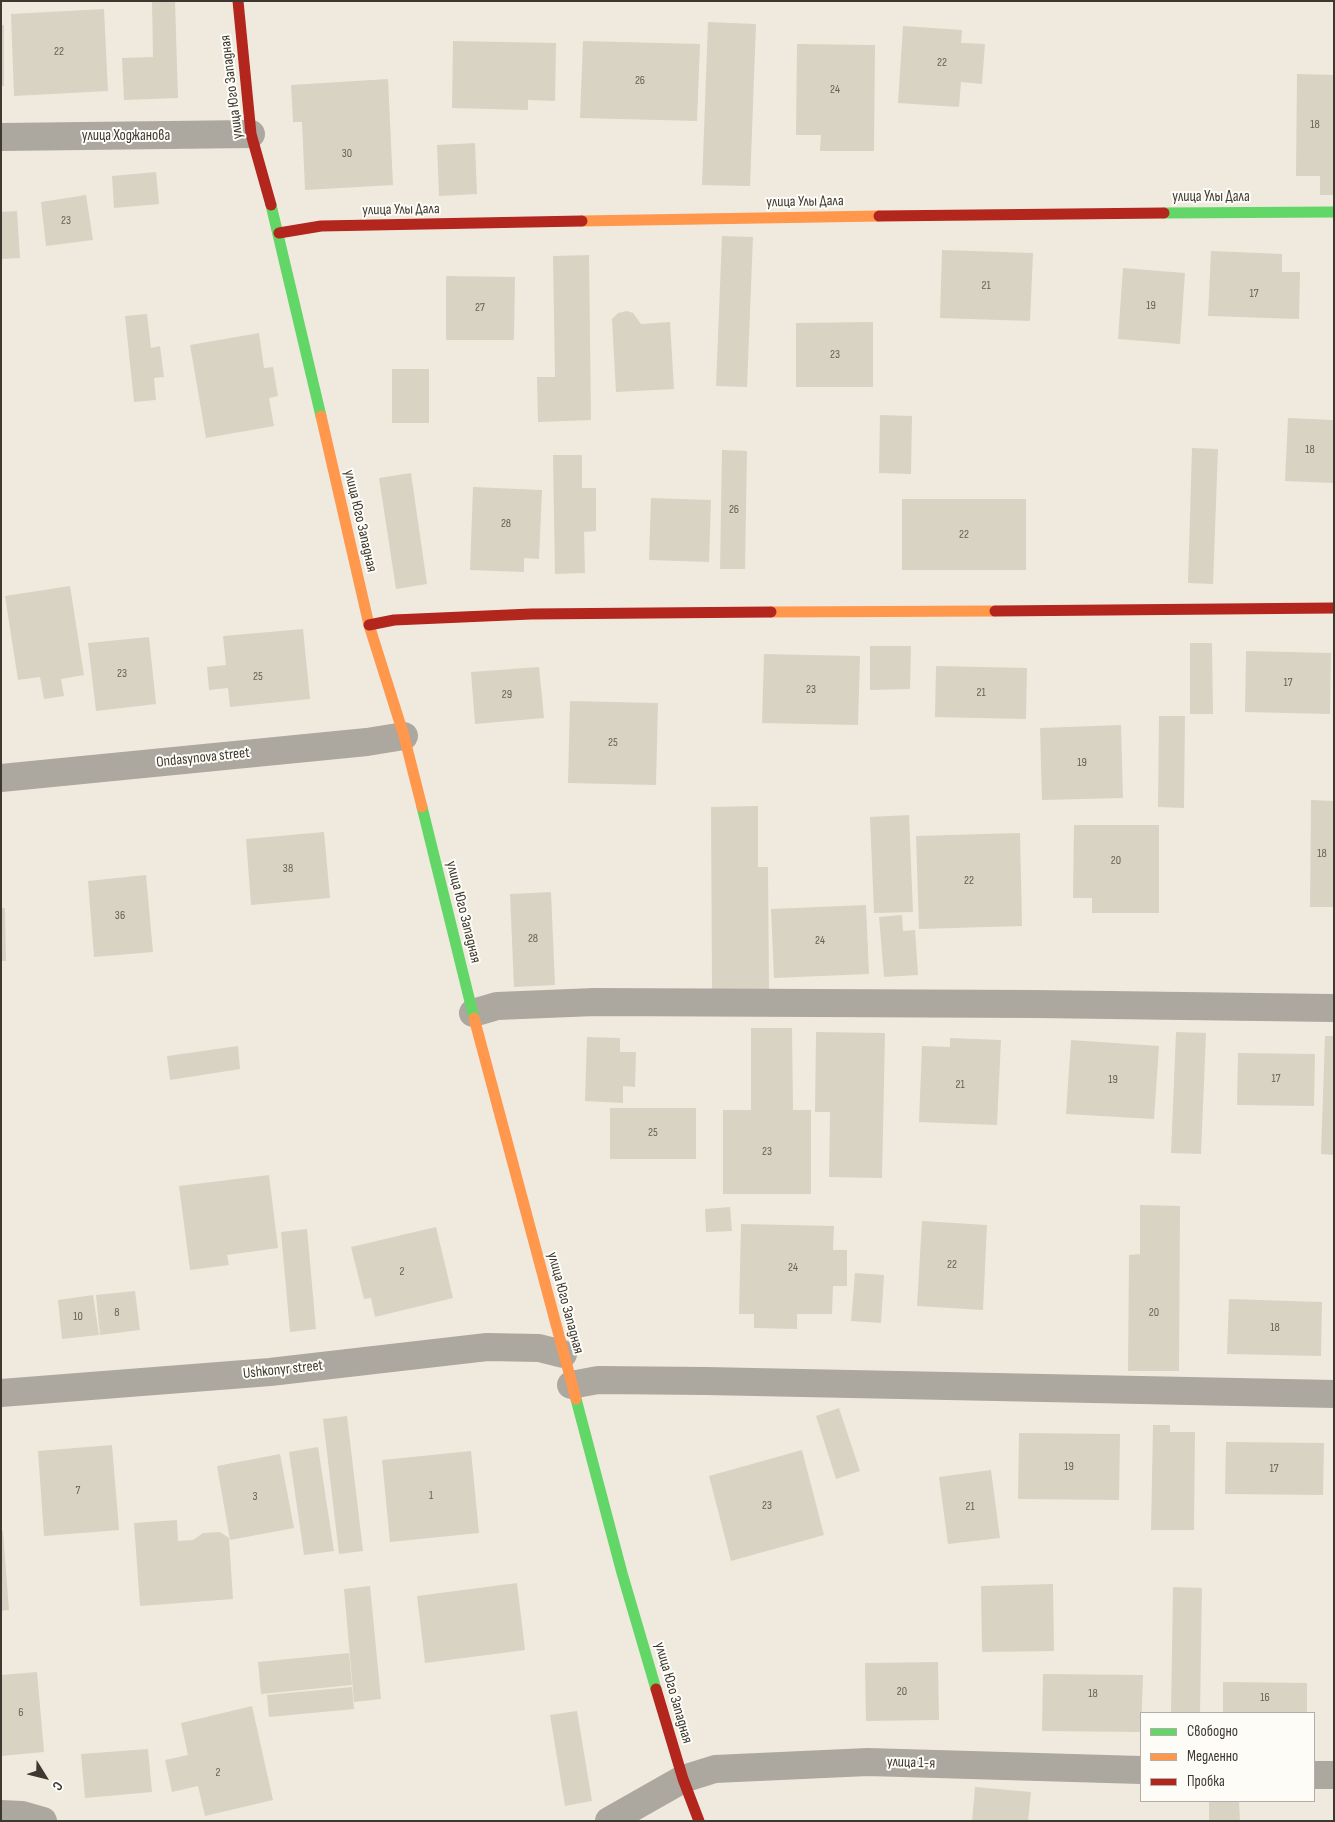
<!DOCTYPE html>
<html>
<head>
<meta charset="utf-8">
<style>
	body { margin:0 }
	#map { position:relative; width:1335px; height:1822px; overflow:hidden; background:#f0eade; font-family:"Sofia Sans Condensed",sans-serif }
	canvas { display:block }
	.frame { position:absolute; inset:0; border:2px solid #3d3930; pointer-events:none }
	.legend { position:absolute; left:1140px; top:1712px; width:175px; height:90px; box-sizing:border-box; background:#fefcf7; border:1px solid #b1aea7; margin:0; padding:6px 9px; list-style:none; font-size:15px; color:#3d3930 }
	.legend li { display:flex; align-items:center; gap:10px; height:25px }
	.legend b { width:25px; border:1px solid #b1aea7 }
	.north { position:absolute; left:20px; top:1752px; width:50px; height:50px; -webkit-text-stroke:4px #fefcf7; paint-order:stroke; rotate:126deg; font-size:14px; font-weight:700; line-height:20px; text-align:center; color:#3d3930 }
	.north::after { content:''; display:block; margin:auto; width:18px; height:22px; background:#3d3930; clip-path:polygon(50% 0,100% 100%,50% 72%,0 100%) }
</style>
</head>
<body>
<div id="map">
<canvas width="1335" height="1822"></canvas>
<div class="frame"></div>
<ul class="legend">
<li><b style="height:6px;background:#63d668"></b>Свободно</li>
<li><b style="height:6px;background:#ff974d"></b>Медленно</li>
<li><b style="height:6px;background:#b3261e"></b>Пробка</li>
</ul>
<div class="north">С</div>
</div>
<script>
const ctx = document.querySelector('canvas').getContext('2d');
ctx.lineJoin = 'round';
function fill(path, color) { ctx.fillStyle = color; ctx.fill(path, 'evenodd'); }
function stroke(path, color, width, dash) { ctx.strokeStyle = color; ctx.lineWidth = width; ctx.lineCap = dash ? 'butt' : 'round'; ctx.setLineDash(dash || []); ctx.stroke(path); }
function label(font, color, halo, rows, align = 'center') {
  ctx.font = font + ' "Sofia Sans Condensed",sans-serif'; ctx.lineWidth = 4; ctx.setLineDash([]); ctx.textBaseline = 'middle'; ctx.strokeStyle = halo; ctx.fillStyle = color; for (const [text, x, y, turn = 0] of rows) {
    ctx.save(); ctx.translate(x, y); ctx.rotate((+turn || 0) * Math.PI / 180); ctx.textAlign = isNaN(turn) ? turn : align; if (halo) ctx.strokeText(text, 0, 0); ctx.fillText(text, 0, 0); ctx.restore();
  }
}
fill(new Path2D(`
	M152,1H175L178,98L124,100L122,58L153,57Z
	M104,9L108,91L14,96L11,14Z
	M708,22L756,24L750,186L702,185Z
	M1,25H4V86H1Z
	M903,26L962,30L961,43L985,44L982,84L961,82L959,107L898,103Z
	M453,41L556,43L555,101L528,100V110L452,108Z
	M583,41L700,44L697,121L580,118Z
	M797,44L875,45L874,151H820L821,135H796Z
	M1297,74L1334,75V195H1320V176H1296Z
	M388,79L393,185L305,190L302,122H293L291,85Z
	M475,143L477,194L439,196L437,145Z
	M156,172L159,204L114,208L112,176Z
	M86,195L93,240L46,246L41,202Z
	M17,211L20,258L1,259V212Z
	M722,236L753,237L747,387L716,386Z
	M942,250L1033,253L1030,321L940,318Z
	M1211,251L1282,254V272H1300L1299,319L1208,316Z
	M589,255L591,420L538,422L537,377H555L553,256Z
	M1123,268L1185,273L1180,344L1118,339Z
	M446,276L515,277L514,340H446Z
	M627,311L633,313L641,324L670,322L674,389L616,392L612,319L618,313Z
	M147,314L151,348L160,346L164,377L154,378L156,400L134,402L125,316Z
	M873,322V387H796V323Z
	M259,333L264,368L273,367L278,396L269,398L274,426L206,438L190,345Z
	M392,369H429V423H392Z
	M880,415L912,416L911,474L879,473Z
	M1288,418L1334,420V483L1285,481Z
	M1192,448L1218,449L1213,584L1188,583Z
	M722,450L747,451L745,569H720Z
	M553,455H582V488H596V531L584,532L585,573L555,574Z
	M411,473L427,584L396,589L379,478Z
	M473,487L542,490L539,559L524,558V572L470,570Z
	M651,498L711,500L709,562L649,560Z
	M902,499H1026V570H902Z
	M70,586L84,675L61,679L64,696L44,699L40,677L18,680L5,596Z
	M303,629L310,699L230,707L228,688L209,690L207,667L226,665L223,636Z
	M149,637L156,704L96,711L88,643Z
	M1190,643H1212L1213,714H1190Z
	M870,646H911L910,689L870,690Z
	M1246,651L1331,653L1330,714L1245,712Z
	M764,654L860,656L858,725L762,723Z
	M936,666L1027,668L1026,719L935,717Z
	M539,667L544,718L475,724L471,672Z
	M570,701L658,703L656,785L568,783Z
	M1159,716H1185L1184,808L1158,807Z
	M1121,725L1123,798L1042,800L1040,728Z
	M1311,800L1334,801V907H1310Z
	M758,806V867H768L769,989H712L711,807Z
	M909,815L913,912L874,913L870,817Z
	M1074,825H1159V913H1092V898H1073Z
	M324,832L330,898L251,905L246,839Z
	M1020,833L1022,926L919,929L916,836Z
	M146,875L153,952L94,957L88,881Z
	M551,892L555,985L514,987L510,894Z
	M866,905L869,974L774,978L771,909Z
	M1,908H5L6,961H1Z
	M902,915L903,931L915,930L918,975L884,977L879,917Z
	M751,1028H792L793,1110H811V1194H723V1110H751Z
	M816,1032L885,1033L882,1178L829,1177L830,1112H815Z
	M1176,1032L1206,1033L1201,1154L1171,1153Z
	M1325,1036H1334V1155L1321,1154Z
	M587,1037L620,1038V1052H636L635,1087L623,1086V1103L585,1101Z
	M950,1038L1001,1040L997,1125L919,1122L922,1046L950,1047Z
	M1071,1040L1159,1046L1154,1119L1066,1114Z
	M238,1046L240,1069L170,1080L167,1056Z
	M1238,1053L1315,1054L1314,1106L1237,1105Z
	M610,1108H696V1159H610Z
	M269,1175L278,1248L227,1255L229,1265L190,1270L179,1186Z
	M1140,1205L1180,1206L1179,1371H1128L1129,1255L1140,1254Z
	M730,1207L732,1231L706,1232L705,1209Z
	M922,1221L987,1225L983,1310L917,1306Z
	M741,1224L834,1226L833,1250H847V1286H833L832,1314H797V1329L754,1328V1314H739Z
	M436,1227L453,1298L375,1317L371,1298L364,1299L351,1247Z
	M307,1229L316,1329L290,1332L281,1232Z
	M855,1273L884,1275L881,1323L851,1321Z
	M135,1291L140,1330L100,1335L96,1295Z
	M93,1295L99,1335L62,1339L58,1300Z
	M1229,1299L1322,1302L1321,1356L1227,1354Z
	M839,1408L860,1471L836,1479L816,1416Z
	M347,1416L363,1551L339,1554L323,1419Z
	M1153,1425H1170V1432H1195L1194,1530H1151Z
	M1019,1433L1120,1434L1119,1500L1018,1499Z
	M1226,1442L1324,1443L1323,1495L1225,1494Z
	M112,1445L119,1530L44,1536L38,1451Z
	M318,1447L334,1551L304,1555L289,1452Z
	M802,1450L824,1535L731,1561L709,1476Z
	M471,1451L479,1533L390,1542L382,1460Z
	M280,1454L294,1528L230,1540L217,1466Z
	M991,1470L1000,1538L948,1544L939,1477Z
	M177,1520L178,1541L193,1540L203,1533L220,1532L229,1538L233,1599L140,1606L134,1523Z
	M1,1531H3L9,1610L1,1611Z
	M517,1583L525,1650L425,1663L417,1596Z
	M1053,1584L1054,1651L982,1652L981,1586Z
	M370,1586L381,1699L354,1702L344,1589Z
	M1173,1587L1202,1588L1200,1713H1171Z
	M349,1653L352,1685L261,1694L258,1662Z
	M938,1662L939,1720L866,1721L865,1663Z
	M37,1672L44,1752L1,1756V1675Z
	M1043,1674L1143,1675L1141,1732L1042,1731Z
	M1223,1682L1307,1683V1713H1223Z
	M352,1687L354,1709L269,1717L267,1695Z
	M252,1706L273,1800L205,1816L198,1786L172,1792L165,1760L188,1755L181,1723Z
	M577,1711L592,1801L565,1806L550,1715Z
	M148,1749L152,1792L85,1798L81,1754Z
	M975,1787L1031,1792L1028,1821H972Z
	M1209,1801H1239L1240,1821H1209Z`), '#d9d3c3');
stroke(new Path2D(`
	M1,137L251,134
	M1,778L367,742L404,736
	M473,1013L497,1006L595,1002L1034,1004L1334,1008
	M571,1385L598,1380L706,1381L1334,1394
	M1,1393L270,1372L487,1347L539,1348L563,1354
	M1314,1775H1334
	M1,1814L22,1815L43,1821
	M609,1821L683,1779L715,1769L868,1762L1141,1770`), '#aca89f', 28);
stroke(new Path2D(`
	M271,205L321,416
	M1164,213L1334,212
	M422,807L474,1018
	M576,1399L622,1573L656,1689`), '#63d668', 11);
stroke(new Path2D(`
	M582,221L879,216
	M321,416L369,625L404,736L422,807
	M771,612L995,611
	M474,1018L576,1399`), '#ff974d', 11);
stroke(new Path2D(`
	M238,1L251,134L271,205
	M879,216L1164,213
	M279,233L321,226L582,221
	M995,611L1334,608
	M369,625L394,620L531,614L771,612
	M656,1689L683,1779L699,1821`), '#b3261e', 11);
label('12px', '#666156', null, [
	["22",59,52],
	["22",942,63],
	["26",640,81],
	["24",835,90],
	["18",1315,125],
	["30",347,154],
	["23",66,221],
	["21",986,286],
	["17",1254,294],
	["19",1151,306],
	["27",480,308],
	["23",835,355],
	["18",1310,450],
	["26",734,510],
	["28",506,524],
	["22",964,535],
	["23",122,674],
	["25",258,677],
	["17",1288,683],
	["23",811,690],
	["21",981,693],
	["29",507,695],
	["25",613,743],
	["19",1082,763],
	["18",1322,854],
	["20",1116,861],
	["38",288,869],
	["22",969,881],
	["36",120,916],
	["28",533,939],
	["24",820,941],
	["17",1276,1079],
	["19",1113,1080],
	["21",960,1085],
	["25",653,1133],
	["23",767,1152],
	["22",952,1265],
	["24",793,1268],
	["2",402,1272],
	["8",117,1313],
	["20",1154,1313],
	["10",78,1317],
	["18",1275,1328],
	["19",1069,1467],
	["17",1274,1469],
	["7",78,1491],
	["1",431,1496],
	["3",255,1497],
	["23",767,1506],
	["21",970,1507],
	["20",902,1692],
	["18",1093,1694],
	["16",1265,1698],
	["6",21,1713],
	["2",218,1773]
]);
label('15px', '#3d3930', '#fefcf7', [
	["улица Юго Западная",232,87,-97],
	["улица Ходжанова",126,136],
	["улица Улы Дала",1211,197],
	["улица Улы Дала",805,202,-1],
	["улица Улы Дала",401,210,-1],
	["улица Юго Западная",360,521,77],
	["Ondasynova street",203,758,-6],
	["улица Юго Западная",463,912,76],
	["улица Юго Западная",565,1303,75],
	["Ushkonyr street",283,1370,-6],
	["улица Юго Западная",673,1693,74],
	["улица 1-я",911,1763,2]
]);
</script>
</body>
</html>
